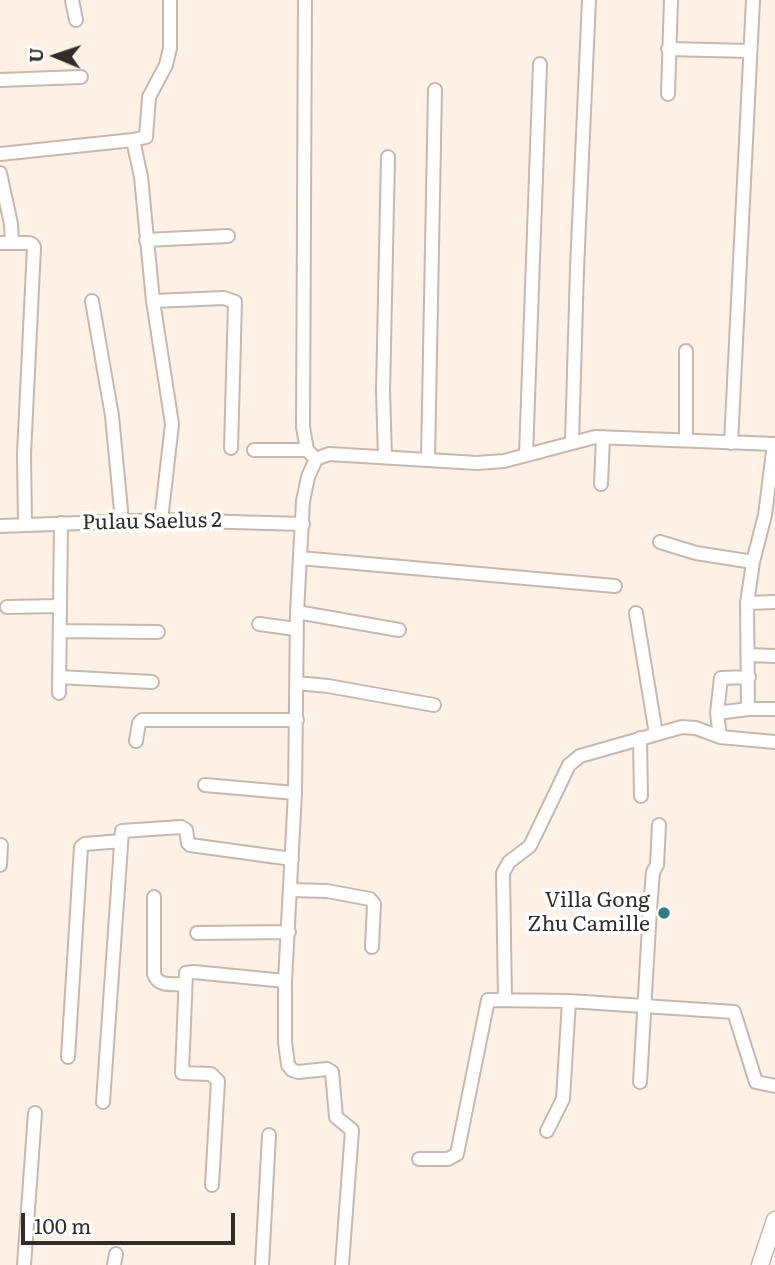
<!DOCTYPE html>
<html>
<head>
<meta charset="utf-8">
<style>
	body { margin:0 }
	#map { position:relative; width:775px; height:1265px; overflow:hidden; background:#fff1e6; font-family:Literata,serif }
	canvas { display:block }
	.north { position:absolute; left:21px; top:21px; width:70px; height:70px; -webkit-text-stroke:5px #fff; paint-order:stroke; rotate:272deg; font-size:19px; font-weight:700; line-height:28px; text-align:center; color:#332d29 }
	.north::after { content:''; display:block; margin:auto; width:24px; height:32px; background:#332d29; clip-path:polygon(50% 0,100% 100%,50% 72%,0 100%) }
	.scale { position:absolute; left:21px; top:1213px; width:214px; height:32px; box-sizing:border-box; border:4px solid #332d29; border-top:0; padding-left:9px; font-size:21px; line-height:24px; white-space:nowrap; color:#332d29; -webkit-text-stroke:5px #fff; paint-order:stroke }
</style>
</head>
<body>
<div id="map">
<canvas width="775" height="1265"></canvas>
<div class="north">U</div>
<div class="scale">100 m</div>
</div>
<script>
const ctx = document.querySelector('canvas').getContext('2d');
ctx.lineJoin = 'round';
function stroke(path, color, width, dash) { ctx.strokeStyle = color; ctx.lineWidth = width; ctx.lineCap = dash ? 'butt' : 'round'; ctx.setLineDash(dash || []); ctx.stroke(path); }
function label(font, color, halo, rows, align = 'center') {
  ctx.font = font + ' Literata,serif'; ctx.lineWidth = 7; ctx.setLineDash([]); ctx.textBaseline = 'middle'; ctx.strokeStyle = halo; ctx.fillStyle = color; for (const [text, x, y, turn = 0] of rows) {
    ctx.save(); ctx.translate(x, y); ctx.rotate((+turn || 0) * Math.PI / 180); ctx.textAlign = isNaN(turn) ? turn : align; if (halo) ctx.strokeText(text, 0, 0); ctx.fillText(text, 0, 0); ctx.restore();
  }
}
const minor = new Path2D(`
	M72,0L76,20
	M305,0L303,427L307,450L316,459
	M668,49L750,51
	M0,80L81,77
	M668,94L671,0
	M133,140L141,177L153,301L172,424L161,520
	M0,154L133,140L146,137L149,97L166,65L170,48V0
	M0,173L11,224L12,243
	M146,240L228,236
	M0,243H29L32,244L34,247L24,454L25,524
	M92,301L112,416L122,521
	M153,301L224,298L235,302L231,448
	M686,440V351
	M572,442L577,269L589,0
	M731,443L753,0
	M254,450H307
	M526,455L540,64
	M385,456L383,392L388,157
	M428,459L435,90
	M601,484L603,437
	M0,526L161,520L303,524
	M660,542L696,553L753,562
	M300,558L615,586
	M747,603L775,602
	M7,607L60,606
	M297,612L399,630
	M636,613L656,734
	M259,624L296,629
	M60,631L158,632
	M749,655L775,656
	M59,677L152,682
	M296,683L328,686L434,705
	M59,693L61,523
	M748,709L747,603L753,562L765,515L774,444
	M717,713L748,709H775
	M720,737L717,713L721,678L749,677
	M640,738L641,796
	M136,741L139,723L142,720H297
	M205,785L295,793
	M0,865L1,845
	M291,890L327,891L370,899L374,904L372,947
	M154,897V974C158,987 172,984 185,984
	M197,933L289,932
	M505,1000L503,873L509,862L530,846L569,765L580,756L682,727L696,728L720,737L775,742
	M68,1057L81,847L85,844L121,841
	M640,1082L650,909L653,872L657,865L659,825
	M103,1102L122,831L181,827L186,830L188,843L190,845L292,859
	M547,1131L563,1099L569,1001
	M419,1159H448L457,1154L488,1000L569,1001L734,1012L756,1082L775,1086
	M212,1185L218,1081L211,1074L182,1073L186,973L194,972L285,981
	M24,1265L35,1113
	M114,1265L116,1254
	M262,1265L269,1135
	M342,1265L352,1130L336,1117L332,1072L327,1069L298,1072L292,1070L288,1065L285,1042V981L295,793L297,612L303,501L308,477L316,459L329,454L477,463L504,461L595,437L775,444`);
const tertiary = new Path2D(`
	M760,1265L775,1220`);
stroke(minor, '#c5b8ae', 16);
stroke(tertiary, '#c5b8ae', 19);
stroke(minor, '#fff', 12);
stroke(tertiary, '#fff', 16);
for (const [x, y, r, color] of [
	[664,913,7,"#347a86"]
]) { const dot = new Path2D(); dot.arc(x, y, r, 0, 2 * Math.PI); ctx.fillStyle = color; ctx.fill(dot); stroke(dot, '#fff', 2.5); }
label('21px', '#332d29', '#fff', [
	["Pulau Saelus 2",152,522,-1]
]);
label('21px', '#332d29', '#fff', [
	["Villa Gong",650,901],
	["Zhu Camille",650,925]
], 'right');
</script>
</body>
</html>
